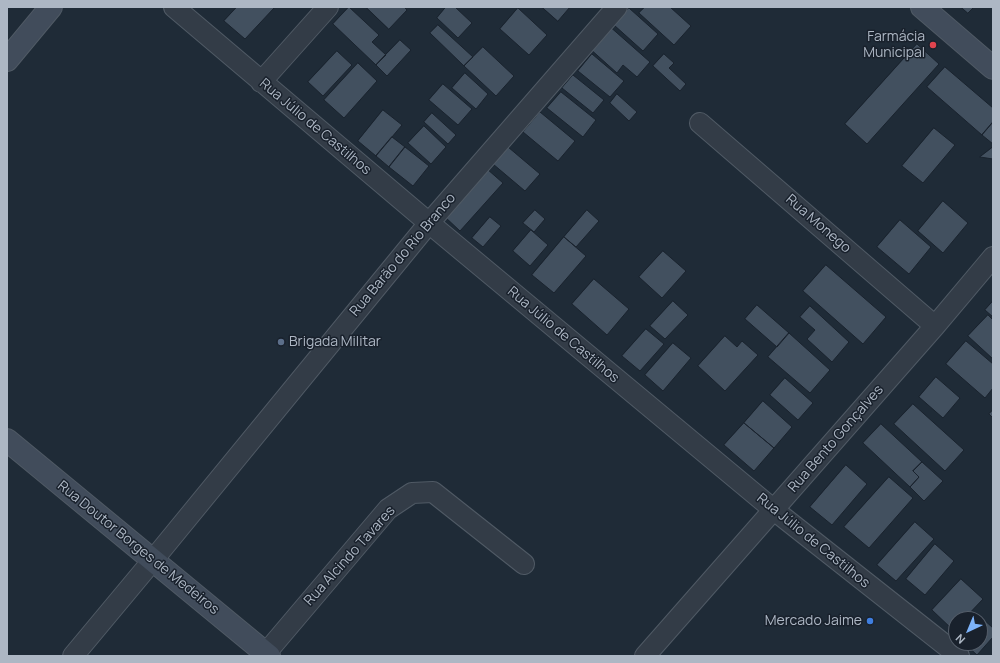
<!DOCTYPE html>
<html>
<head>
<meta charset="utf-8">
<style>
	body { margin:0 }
	#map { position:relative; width:1000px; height:663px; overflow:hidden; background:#1f2b37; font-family:Manrope,sans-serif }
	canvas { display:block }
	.frame { position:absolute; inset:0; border:8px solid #adb7c4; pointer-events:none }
	.north { position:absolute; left:948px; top:611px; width:40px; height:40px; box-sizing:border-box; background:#19212c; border:1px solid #545d69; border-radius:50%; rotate:224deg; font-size:11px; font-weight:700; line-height:16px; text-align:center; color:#adb7c4 }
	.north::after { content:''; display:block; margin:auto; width:14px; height:18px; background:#7db3f9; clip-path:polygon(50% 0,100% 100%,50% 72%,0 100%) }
</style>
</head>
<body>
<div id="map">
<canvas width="1000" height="663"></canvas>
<div class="frame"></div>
<div class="north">N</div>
</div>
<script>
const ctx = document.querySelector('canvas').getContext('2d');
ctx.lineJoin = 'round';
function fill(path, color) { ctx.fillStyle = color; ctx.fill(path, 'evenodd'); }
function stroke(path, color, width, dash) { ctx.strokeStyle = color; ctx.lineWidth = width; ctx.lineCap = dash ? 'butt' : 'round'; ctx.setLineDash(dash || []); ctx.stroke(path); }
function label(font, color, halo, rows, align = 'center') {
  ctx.font = font + ' Manrope,sans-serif'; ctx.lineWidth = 3; ctx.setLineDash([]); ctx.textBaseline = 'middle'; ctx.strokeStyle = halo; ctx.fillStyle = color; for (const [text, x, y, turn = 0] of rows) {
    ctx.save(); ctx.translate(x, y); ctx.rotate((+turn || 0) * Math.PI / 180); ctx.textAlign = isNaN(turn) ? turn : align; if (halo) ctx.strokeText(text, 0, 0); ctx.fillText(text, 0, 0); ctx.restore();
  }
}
const building = new Path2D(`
	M237,7H273L274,8L245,39L224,21Z
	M349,7L379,35L372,42L386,55L376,65L333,24Z
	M366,7H404L407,10L389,29Z
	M446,7H455L472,23L458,38L437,18Z
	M542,7H570L558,21Z
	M645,7H670L691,26L674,45L639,13Z
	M961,7H974L968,13Z
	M518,8L547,35L529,55L500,29Z
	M629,8L658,34L643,51L614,25Z
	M438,25L473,57L464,66L430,33Z
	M608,25L650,62L637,77L623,65L617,73L588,47Z
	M400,40L411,50L387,76L376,65Z
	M917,44L939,64L867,144L845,124Z
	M483,47L514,76L496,96L464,66Z
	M337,51L352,65L323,96L308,82Z
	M592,54L624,81L610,97L578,71Z
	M664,54L674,63L669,68L686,84L680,91L653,66Z
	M358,63L377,81L344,118L324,100Z
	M945,67L993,108V122L982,135L927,87Z
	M465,73L488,94L476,109L452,88Z
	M573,75L604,100L593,113L562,88Z
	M443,84L472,109L458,125L429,100Z
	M561,92L596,120L583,137L547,108Z
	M617,94L637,112L629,121L610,103Z
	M383,110L402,125L376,156L358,141Z
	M540,112L575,141L558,161L523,132Z
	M432,113L456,135L448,144L424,122Z
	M993,122V144L982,135Z
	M424,126L446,147L431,164L408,143Z
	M934,128L955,145L923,183L902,166Z
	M392,137L405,147L389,167L376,156Z
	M405,147L429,166L413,186L389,167Z
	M508,147L540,174L525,191L493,164Z
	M993,147V159L980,157Z
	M487,169L503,183L460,231L444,216Z
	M943,201L968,223L943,253L918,231Z
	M535,210L545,219L534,232L523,223Z
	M587,210L599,221L576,247L564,237Z
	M490,217L501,226L483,247L472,238Z
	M900,220L931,247L909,274L877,247Z
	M531,230L548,245L530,266L513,251Z
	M564,237L586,256L554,293L532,275Z
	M663,251L686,271L662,298L639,277Z
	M826,265L886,317L863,344L803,291Z
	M594,279L629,309L607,335L572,304Z
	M673,301L688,315L665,339L650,326Z
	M993,301V317L985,310Z
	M757,305L789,333L777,347L745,319Z
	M810,306L849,342L832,362L807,339L815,330L800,317Z
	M988,315L993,320V359L968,336Z
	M646,329L664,344L640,371L622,356Z
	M789,333L830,370L810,393L768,357Z
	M725,336L737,347L742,341L758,355L725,391L698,366Z
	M966,341L993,364V388L985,398L946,364Z
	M673,343L691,358L663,391L645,375Z
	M936,377L960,398L943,418L919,397Z
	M785,378L813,403L798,420L770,395Z
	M763,401L792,427L774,448L744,423Z
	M913,404L964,450L945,471L894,424Z
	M993,410V418L989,414Z
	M744,423L774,448L754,471L724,445Z
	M881,424L922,462L913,471L919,477L910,487L863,443Z
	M922,462L943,481L924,501L910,487L919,477L913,471Z
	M846,465L867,484L832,525L810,507Z
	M889,477L913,498L869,548L844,527Z
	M915,522L934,539L896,581L877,565Z
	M935,544L954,561L925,595L906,579Z
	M961,579L983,599L964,619H956V627L953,630L932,610Z
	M982,618L993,628V637L977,655L964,643H980V621Z`);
fill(building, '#42505f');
stroke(building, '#1a232e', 1);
const street = new Path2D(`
	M174,7L429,223L774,510L959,656
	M261,82L328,7
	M700,123L935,326
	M266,653L388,509L412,493L433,492L524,564
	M73,656L153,560L429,223L617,7
	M645,656L935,326L993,257`);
const secondary = new Path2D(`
	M922,7L993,68
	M7,60L51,7
	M7,440L269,656`);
stroke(street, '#505a65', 22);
stroke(secondary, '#505a65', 24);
stroke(street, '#333c47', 20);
stroke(secondary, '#414c5b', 22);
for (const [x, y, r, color] of [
	[933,45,4,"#e0444e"],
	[281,342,4,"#5c6f8a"],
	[870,621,4,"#3f7fe0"]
]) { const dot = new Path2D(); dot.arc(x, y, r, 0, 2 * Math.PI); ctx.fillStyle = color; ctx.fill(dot); stroke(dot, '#19212c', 1.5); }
label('14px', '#adb7c4', '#19212c', [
	["Farmácia",925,37],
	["Municipal",925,53],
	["Brigada Militar",289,342,"left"],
	["Mercado Jaime",862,621]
], 'right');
label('14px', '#adb7c4', '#19212c', [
	["Rua Júlio de Castilhos",315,127,40],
	["Rua Monego",818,224,41],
	["Rua Barão do Rio Branco",403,255,-50],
	["Rua Júlio de Castilhos",563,335,40],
	["Rua Bento Gonçalves",836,439,-49],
	["Rua Júlio de Castilhos",813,541,39],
	["Rua Doutor Borges de Medeiros",138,548,39],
	["Rua Alcindo Tavares",350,556,-48]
]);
</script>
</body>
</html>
